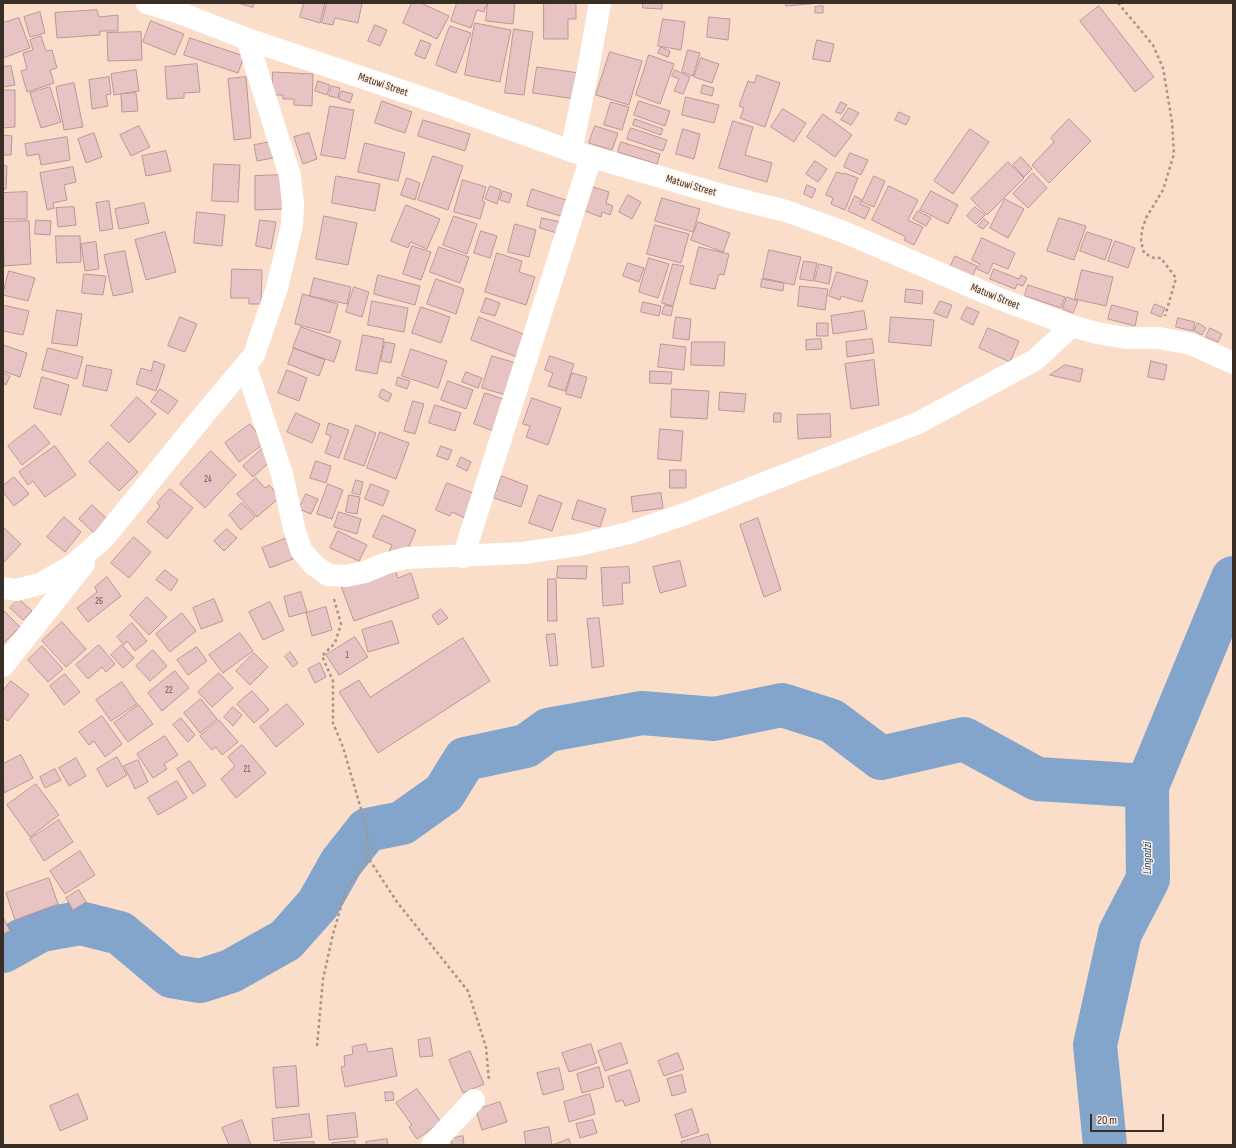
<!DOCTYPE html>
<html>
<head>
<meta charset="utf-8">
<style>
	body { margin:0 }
	#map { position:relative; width:1236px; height:1148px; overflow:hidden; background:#fadeca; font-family:"Sofia Sans Condensed",sans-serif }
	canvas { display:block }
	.frame { position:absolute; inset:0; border:4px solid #382e26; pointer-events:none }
	.scale { position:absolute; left:1090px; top:1114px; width:74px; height:18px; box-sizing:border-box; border:2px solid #382e26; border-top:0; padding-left:5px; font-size:12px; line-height:14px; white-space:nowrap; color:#382e26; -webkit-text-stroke:3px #ffeee2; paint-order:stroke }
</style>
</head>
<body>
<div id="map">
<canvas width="1236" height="1148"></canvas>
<div class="frame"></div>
<div class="scale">20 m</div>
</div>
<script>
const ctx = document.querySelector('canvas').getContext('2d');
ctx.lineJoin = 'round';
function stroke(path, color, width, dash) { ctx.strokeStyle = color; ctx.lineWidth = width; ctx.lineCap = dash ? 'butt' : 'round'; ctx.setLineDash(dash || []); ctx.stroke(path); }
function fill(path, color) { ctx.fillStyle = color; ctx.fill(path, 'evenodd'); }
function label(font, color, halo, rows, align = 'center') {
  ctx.font = font + ' "Sofia Sans Condensed",sans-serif'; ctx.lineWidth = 3; ctx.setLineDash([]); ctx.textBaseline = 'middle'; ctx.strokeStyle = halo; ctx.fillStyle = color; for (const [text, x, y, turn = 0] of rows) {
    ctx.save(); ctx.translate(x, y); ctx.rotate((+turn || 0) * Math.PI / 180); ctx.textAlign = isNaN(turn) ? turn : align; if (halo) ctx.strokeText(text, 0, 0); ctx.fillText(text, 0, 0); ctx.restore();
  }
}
stroke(new Path2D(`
	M3,951L41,930L80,923L120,933L171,976L200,981L231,971L286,940L318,904L341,863L367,830L402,823L444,793L465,759L526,746L548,730L642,713L714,719L782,705L832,721L881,758L964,739L1037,779L1147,786
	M1105,1145L1095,1045L1120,933L1148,879L1147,786L1233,578`), '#83a5cb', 44);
const building = new Path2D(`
	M238,3H254L253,7Z
	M304,3H325L320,23L300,17Z
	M327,3H362L358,23L335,18L333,25L322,23Z
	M412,3H421L449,16L437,39L403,23Z
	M457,3H487L484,12L477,10L471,28L451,21Z
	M488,3H515L513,24L486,21Z
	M544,3H576V19H568V39H544Z
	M643,3H662V9L643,8Z
	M786,3H821L786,6Z
	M823,6V13H815V7Z
	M1099,6L1154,77L1135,92L1080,21Z
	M97,10L99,17L118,15V31H100V35L57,38L55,13Z
	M40,12L45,33L30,37L24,17Z
	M709,17L730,19L728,40L707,37Z
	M19,18L30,48L3,58V23Z
	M663,19L685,22L681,50L658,46Z
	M151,21L184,34L175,55L143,42Z
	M475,23L511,30L500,82L465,75Z
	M375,25L387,30L380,46L368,41Z
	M450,26L471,33L456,73L436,65Z
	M514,29L533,32L524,95L505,93Z
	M141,32L142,60L108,61L107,33Z
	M41,36L46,51L52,50L57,68L50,70L54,83L27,92L21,71L27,69L23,53L33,50L30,40Z
	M190,38L244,56L238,73L184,55Z
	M421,40L431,44L425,59L415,55Z
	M817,40L834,44L830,62L813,59Z
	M661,47L670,51L668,57L658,53Z
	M688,50L700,53L693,76L682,72Z
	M610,52L642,61L629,105L596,95Z
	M649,55L674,64L660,104L636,95Z
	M701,58L719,64L712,83L694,77Z
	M197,64L200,92L184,93V98L167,99L165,67Z
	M11,66L15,85L3,87V67Z
	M537,67L579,73L576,99L533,93Z
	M136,70L139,91L114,95L111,74Z
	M675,70L690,77L683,94L674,91L679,79L672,76Z
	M273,72L313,74L312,106L294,105V99H283V95H272Z
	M757,75L780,83L765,127L740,118L744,108L739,106L748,81L754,83Z
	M109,77L111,94L106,95L108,106L92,109L89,80Z
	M246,77L251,138L234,140L228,79Z
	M318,81L330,85L327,95L315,91Z
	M74,83L83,127L64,130L56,87Z
	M703,85L714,88L712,96L701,93Z
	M332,86L340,88L338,98L329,96Z
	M50,87L61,122L41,128L30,93Z
	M3,90H15V127L3,128Z
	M342,91L353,94L350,103L339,99Z
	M136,93L138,111L122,112L121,94Z
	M686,97L719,105L714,123L682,115Z
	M382,101L412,112L405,133L375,123Z
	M639,101L670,111L665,126L634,115Z
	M611,102L629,107L622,130L604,125Z
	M841,102L847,105L841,114L836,112Z
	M330,106L354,110L345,159L321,155Z
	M849,108L859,113L851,125L841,120Z
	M783,109L806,123L794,142L771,127Z
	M899,112L910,117L906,125L895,120Z
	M823,114L852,135L835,157L807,137Z
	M635,119L663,129L661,135L633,125Z
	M1069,119L1091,141L1049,183L1032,165L1054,142L1051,138Z
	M423,120L470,134L465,151L418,136Z
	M733,121L753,127L745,155L772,163L767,182L719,168Z
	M139,126L150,147L131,156L120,135Z
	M595,126L618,133L612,150L589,143Z
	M631,128L667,140L663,151L627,139Z
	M683,129L700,134L694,159L676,154Z
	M970,129L989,142L953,194L934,181Z
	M94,133L102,157L86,163L78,139Z
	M309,133L317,159L303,164L294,137Z
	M3,135L12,136L11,155H3Z
	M67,137L70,160L41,165L39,154L27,156L25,144Z
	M271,142L273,158L257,161L254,145Z
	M621,142L660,154L657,164L618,152Z
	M365,143L405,153L398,181L358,172Z
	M166,151L171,171L146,176L142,156Z
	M850,153L868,160L861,175L844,167Z
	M433,156L463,166L448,210L418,200Z
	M1021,157L1032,169L1024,177L1013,165Z
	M815,161L827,169L818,182L806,174Z
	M1008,162L1024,178L987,215L971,199Z
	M214,164L240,165L238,202L212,201Z
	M3,165L7,166L6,189H3Z
	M73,167L76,182L64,185L67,200L53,203L54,208L47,210L40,173Z
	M837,172L843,174L844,173L858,178L845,210L831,204L833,198L826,195Z
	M1033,173L1047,188L1028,208L1013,194Z
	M282,175L283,209L255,210V176Z
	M336,176L380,184L375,211L332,203Z
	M874,176L885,181L874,207L862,202Z
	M407,178L420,183L415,200L401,195Z
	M463,180L486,187L482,201L485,202L480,219L454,212Z
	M807,185L816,189L812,198L804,194Z
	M490,186L501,190L497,204L485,199Z
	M590,186L609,192L606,203L613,206L610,215L602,212L601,217L582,210Z
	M889,186L918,200L908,220L923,227L914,245L904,240L906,237L872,220Z
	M532,189L569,201L564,217L527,206Z
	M503,191L512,194L509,203L500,200Z
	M931,191L958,205L948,224L920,210Z
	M27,192V219H3V193Z
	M628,195L641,202L632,219L619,212Z
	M855,196L862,200L860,204L870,208L865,219L848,211Z
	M662,198L700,209L693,232L655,221Z
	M1005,199L1024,209L1008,238L990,228Z
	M109,201L113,229L100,231L96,203Z
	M144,203L149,223L119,229L115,209Z
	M406,205L440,219L427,249L410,242L408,248L391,241Z
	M74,207L76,225L58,227L56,208Z
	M975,207L985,215L976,224L967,216Z
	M918,211L931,218L926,226L913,219Z
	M197,212L225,215L222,246L194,243Z
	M324,216L357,223L348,265L316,259Z
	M454,216L477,224L467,254L443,245Z
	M542,218L560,222L557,233L540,228Z
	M1059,218L1086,226L1074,260L1047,251Z
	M984,219L989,223L983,229L978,226Z
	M36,220L51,221L50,235L35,234Z
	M260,220L276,222L271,249L256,246Z
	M29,221L31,264L4,266L3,222Z
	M698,222L730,233L723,252L691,240Z
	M515,224L536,230L529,257L508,252Z
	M655,225L689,234L681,263L647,254Z
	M481,231L497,236L490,258L474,253Z
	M165,232L176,272L146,280L135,240Z
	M1087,232L1112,240L1105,260L1080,251Z
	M56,236H80L81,262L57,263Z
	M982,238L1015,253L1008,269L993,263L988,274L977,269L980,264L972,260Z
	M1115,241L1135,248L1128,268L1108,261Z
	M96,242L99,269L85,271L81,244Z
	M412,246L431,252L421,280L403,274Z
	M439,247L469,257L460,283L430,272Z
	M699,247L729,254L724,275L719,274L715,289L690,284Z
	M769,250L801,257L794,285L763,278Z
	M125,251L133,292L113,296L104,255Z
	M497,253L522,261L519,272L535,277L526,305L485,292Z
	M955,256L977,266L972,277L950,268Z
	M649,258L669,264L658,298L639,292Z
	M804,261L817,263L813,281L800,279Z
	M628,263L644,268L639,282L623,276Z
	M673,264L684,266L673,306L662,303Z
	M819,264L832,267L829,284L815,281Z
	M232,269L262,270L261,304H249V298H231Z
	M994,269L1019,279L1021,275L1027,278L1023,286L1017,284L1015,289L990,279Z
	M1082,270L1113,277L1106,306L1075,299Z
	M9,271L35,278L28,301L3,295Z
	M837,272L868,281L862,302L841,296L840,300L829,296Z
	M84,274L106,276L103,295L82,293Z
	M378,275L420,286L415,305L374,294Z
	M314,278L351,287L347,304L310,296Z
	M436,279L464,289L456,314L427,304Z
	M762,279L784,283L783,291L761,287Z
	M1028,285L1065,297L1061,308L1025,296Z
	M800,286L828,289L825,310L798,306Z
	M354,287L369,292L362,317L346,312Z
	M906,289L923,291L922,304L905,302Z
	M303,294L338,304L330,333L295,324Z
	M1067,297L1078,301L1073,313L1063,309Z
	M486,298L500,303L495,316L481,312Z
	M372,301L408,308L404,332L368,325Z
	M940,301L952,305L947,318L934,313Z
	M643,302L661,306L659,316L641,312Z
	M1155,304L1165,308L1161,317L1151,313Z
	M3,305L29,311L23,335L3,331Z
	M665,305L673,307L671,316L662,314Z
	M1112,305L1138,312L1135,326L1108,319Z
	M421,307L450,317L441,343L412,333Z
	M967,307L979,312L973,325L961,319Z
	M57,310L82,314L77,346L52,343Z
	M864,311L867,329L833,334L831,316Z
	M180,317L197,324L185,352L168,346Z
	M479,317L526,335L517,357L471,340Z
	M676,317L691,319L689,340L673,338Z
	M891,317L934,320L931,346L889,342Z
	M1178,318L1195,322L1193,331L1176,327Z
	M817,323H828V336H817Z
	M1198,323L1206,328L1202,335L1194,331Z
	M301,327L341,341L334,362L293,348Z
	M988,328L1019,341L1010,362L979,348Z
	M1210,328L1222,334L1218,342L1206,337Z
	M363,335L384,339L377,374L356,370Z
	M821,339L822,349L806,350V340Z
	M872,339L874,353L847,357L846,342Z
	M385,342L395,344L391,363L381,361Z
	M692,342H725L724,366L691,365Z
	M661,344L686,347L684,370L658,367Z
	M3,345L27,353L20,377L3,371Z
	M48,348L83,357L77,379L42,370Z
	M294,348L325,360L319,376L288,364Z
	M411,349L447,361L438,388L402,376Z
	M492,356L516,363L506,395L482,388Z
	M550,356L574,364L565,391L548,386L553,373L545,370Z
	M874,360L879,405L851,409L845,364Z
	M154,361L165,365L156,391L136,384L141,368L151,371Z
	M1151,361L1167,365L1164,380L1148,377Z
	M87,365L112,370L107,391L83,386Z
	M1065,365L1083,369L1080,382L1050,375Z
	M287,370L307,378L299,401L278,393Z
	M650,371L672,372L671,384L650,383Z
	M466,372L482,378L478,388L462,382Z
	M3,373L10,376L6,385L3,383Z
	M572,373L587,377L581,398L566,394Z
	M42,377L69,385L61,415L34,408Z
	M398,377L410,381L407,389L396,385Z
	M448,381L473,390L466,409L441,400Z
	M160,389L178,401L168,414L151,402Z
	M382,389L392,394L388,402L379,397Z
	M672,389L709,391L707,419L671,417Z
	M720,392L746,394L744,412L719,410Z
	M485,393L509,401L494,431L474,424Z
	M137,397L156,414L129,443L111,426Z
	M532,398L561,408L548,445L526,437L530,426L523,424Z
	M413,401L424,404L415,434L404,431Z
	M435,405L461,413L455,431L429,423Z
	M296,413L320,424L312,443L287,432Z
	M774,413H781V422H774Z
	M830,414L831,437L798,439L797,415Z
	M329,423L349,430L339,458L325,453L331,436L326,434Z
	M250,424L265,443L239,462L225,443Z
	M35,425L50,443L22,465L8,446Z
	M356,425L376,433L364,466L344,459Z
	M660,429L683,431L681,461L658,459Z
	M380,432L409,443L396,479L367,468Z
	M108,442L138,472L119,491L89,462Z
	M55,446L76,475L45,497L33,481L28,485L19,472Z
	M441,446L452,450L448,460L437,456Z
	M262,449L272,460L253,477L243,466Z
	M211,451L236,475L205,508L180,484Z
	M461,457L471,462L467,471L457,466Z
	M316,461L331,466L326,483L310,478Z
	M670,470H686V488H670Z
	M502,476L528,486L521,507L494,498Z
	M14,477L29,494L14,506L3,492V486Z
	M256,478L265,488L269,485L280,497L257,517L237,494Z
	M356,480L363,482L360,495L352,493Z
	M447,483L476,494L465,518L452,512L450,516L436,510Z
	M328,484L343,490L332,519L317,514Z
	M371,484L389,491L383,506L365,499Z
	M170,489L193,508L167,539L147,522L160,506L157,503Z
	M661,493L663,508L633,512L631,497Z
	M306,494L318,499L311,514L299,509Z
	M349,495L360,497L357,514L346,512Z
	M539,495L562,503L552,531L529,523Z
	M578,500L606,509L600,527L572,519Z
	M242,503L255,517L241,530L229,515Z
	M92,505L107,519L94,533L79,519Z
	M339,512L361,519L357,534L334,527Z
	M383,515L416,530L406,553L389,552L392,545L373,537Z
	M64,517L81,532L65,552L47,537Z
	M758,518L781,590L764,597L740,525Z
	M4,528L21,544L3,563V529Z
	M227,529L237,538L224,551L214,541Z
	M338,531L367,545L359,561L330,548Z
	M134,537L151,552L129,578L111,563Z
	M287,538L295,558L270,568L262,548Z
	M680,561L686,586L660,593L653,567Z
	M558,566H587L586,579L557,578Z
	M394,567L398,578L411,573L419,598L354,621L341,586Z
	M629,567L630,583H622L623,604L603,606L601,568Z
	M165,570L178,580L171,591L156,580Z
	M107,577L121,596L88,622L77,608L97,592L95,587Z
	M548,579H556L557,621H548Z
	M301,592L307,612L289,617L284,597Z
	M147,597L167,617L149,635L130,615Z
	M19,599L32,611L23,620L10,608Z
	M214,599L223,621L201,629L193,608Z
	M270,602L284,630L263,640L249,612Z
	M326,607L332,630L312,636L306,613Z
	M441,609L448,618L438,625L432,616Z
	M3,610L20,627L3,644Z
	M182,613L196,631L170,652L156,634Z
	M599,618L604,666L592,668L587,619Z
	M392,621L399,643L368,652L362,630Z
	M62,622L86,649L66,667L42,641Z
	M132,623L147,641L135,651L127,641L124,645L117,637Z
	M240,633L253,651L223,673L209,655Z
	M555,634L558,665L550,666L546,635Z
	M355,637L368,657L339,675L326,655Z
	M463,638L490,681L378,753L339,692L359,680L370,697Z
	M99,645L115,664L106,672L102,667L88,679L76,665Z
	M122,645L134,658L123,668L111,655Z
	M42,646L63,669L48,682L28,660Z
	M197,647L207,661L188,675L177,660Z
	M153,650L167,666L150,681L136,666Z
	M290,652L298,663L293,667L285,657Z
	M254,653L268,667L250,685L236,671Z
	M320,663L326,677L315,683L308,669Z
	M175,671L189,688L162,711L148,693Z
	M219,673L233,688L212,707L198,692Z
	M65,674L80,692L64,705L50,686Z
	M11,681L29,695L8,721L3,717V691Z
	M122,682L137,704L111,721L96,700Z
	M252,691L269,710L254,723L237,704Z
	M201,699L217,719L200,733L184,713Z
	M287,704L304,724L276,747L260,727Z
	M139,705L153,724L128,742L114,723Z
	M233,707L242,715L233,726L224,717Z
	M102,716L122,744L105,757L94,741L89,745L79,732Z
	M181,718L195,735L188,742L173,725Z
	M219,720L238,742L222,755L216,747L212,750L200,736Z
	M165,736L178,755L164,764L167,769L153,778L137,754Z
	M242,745L266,773L236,798L221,779L235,766L228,757Z
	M21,755L33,778L4,793L3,764Z
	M117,757L127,775L107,787L97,769Z
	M76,758L86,776L69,786L59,768Z
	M138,760L148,782L135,789L124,766Z
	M190,761L206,785L193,794L177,769Z
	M55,769L61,780L45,788L40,777Z
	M177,781L187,798L158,815L148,798Z
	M36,784L59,815L30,837L7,805Z
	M59,820L73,842L44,861L30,839Z
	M80,851L95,875L65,894L50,871Z
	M49,878L58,904L15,920L6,893Z
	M79,890L86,902L73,910L66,898Z
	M3,917L10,931L3,934Z
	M430,1038L433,1056L420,1057L418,1040Z
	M621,1043L628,1063L605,1071L598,1051Z
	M366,1044L368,1052L392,1048L397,1076L345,1087L341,1067L345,1066L344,1056L353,1054L352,1047Z
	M591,1044L597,1063L569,1072L562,1053Z
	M470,1051L484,1084L463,1093L449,1060Z
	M678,1053L684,1069L664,1076L658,1061Z
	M296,1066L299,1106L276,1108L273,1068Z
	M599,1067L604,1087L582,1093L577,1074Z
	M559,1068L564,1089L543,1095L537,1073Z
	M630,1070L640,1101L625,1106L623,1100L616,1102L608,1077Z
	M682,1075L686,1092L672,1096L667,1079Z
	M417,1089L441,1122L417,1139L409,1127L412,1125L396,1103Z
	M385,1092H393L394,1100L386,1101Z
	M78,1094L88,1119L60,1131L50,1106Z
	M590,1094L595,1114L569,1122L564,1102Z
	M500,1102L507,1122L482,1130L476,1110Z
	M692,1109L699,1132L682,1138L675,1115Z
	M355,1113L358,1137L329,1140L327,1116Z
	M309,1114L312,1137L274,1141L272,1119Z
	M242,1120L251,1145H229L222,1128Z
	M593,1120L597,1133L580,1138L576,1124Z
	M549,1127L552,1145H526L524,1132Z
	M708,1134L711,1145H682L681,1142Z
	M463,1136L464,1145H452L451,1139Z
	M387,1139L388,1145H366V1142Z
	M569,1139L571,1145H553Z
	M355,1141V1145H332V1143Z
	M314,1142V1145H281V1143Z`);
fill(building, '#e7c4c3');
stroke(building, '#b99796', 1);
stroke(new Path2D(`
	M1118,3L1153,45L1163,68L1172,122L1174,154L1163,190L1146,218L1142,230L1141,241L1144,253L1154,258H1161L1176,278L1165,316
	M334,599L341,624L335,643L322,656L333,681V723L343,747L367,830L369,859L397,902L468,991L486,1047L489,1081
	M317,1046L323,979L333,934L347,886L369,859`), '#a99586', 2.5, [3, 3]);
stroke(new Path2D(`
	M147,3L180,13L247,39L435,102L571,151L729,197L786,211L844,232L1000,299L1072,326L1097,333L1126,338H1159L1191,344L1233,363
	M571,151L588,70L600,3
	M246,367L282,474L294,528L301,550L314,565L328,575L346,576L365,572L384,564L406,558L523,553L578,545L629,533L685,514L918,423L1035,360L1072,326
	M463,557L591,157
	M3,588L16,590L40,584L73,565L104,538L198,422L254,355L277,288L292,225L293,204L290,176L247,39
	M3,666L84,564
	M432,1145L474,1100`), '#fff', 22);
label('9px', '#64544d', null, [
	["24",208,480],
	["26",99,602],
	["1",347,656],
	["22",169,691],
	["21",247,770]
]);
label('11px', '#382e26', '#ffeee2', [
	["Matuwi Street",383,85,19],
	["Matuwi Street",691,186,16],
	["Matuwi Street",995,297,22]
]);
label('italic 12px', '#1e4f80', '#ffeee2', [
	["Lingadzi",1148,858,-90]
]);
</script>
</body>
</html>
